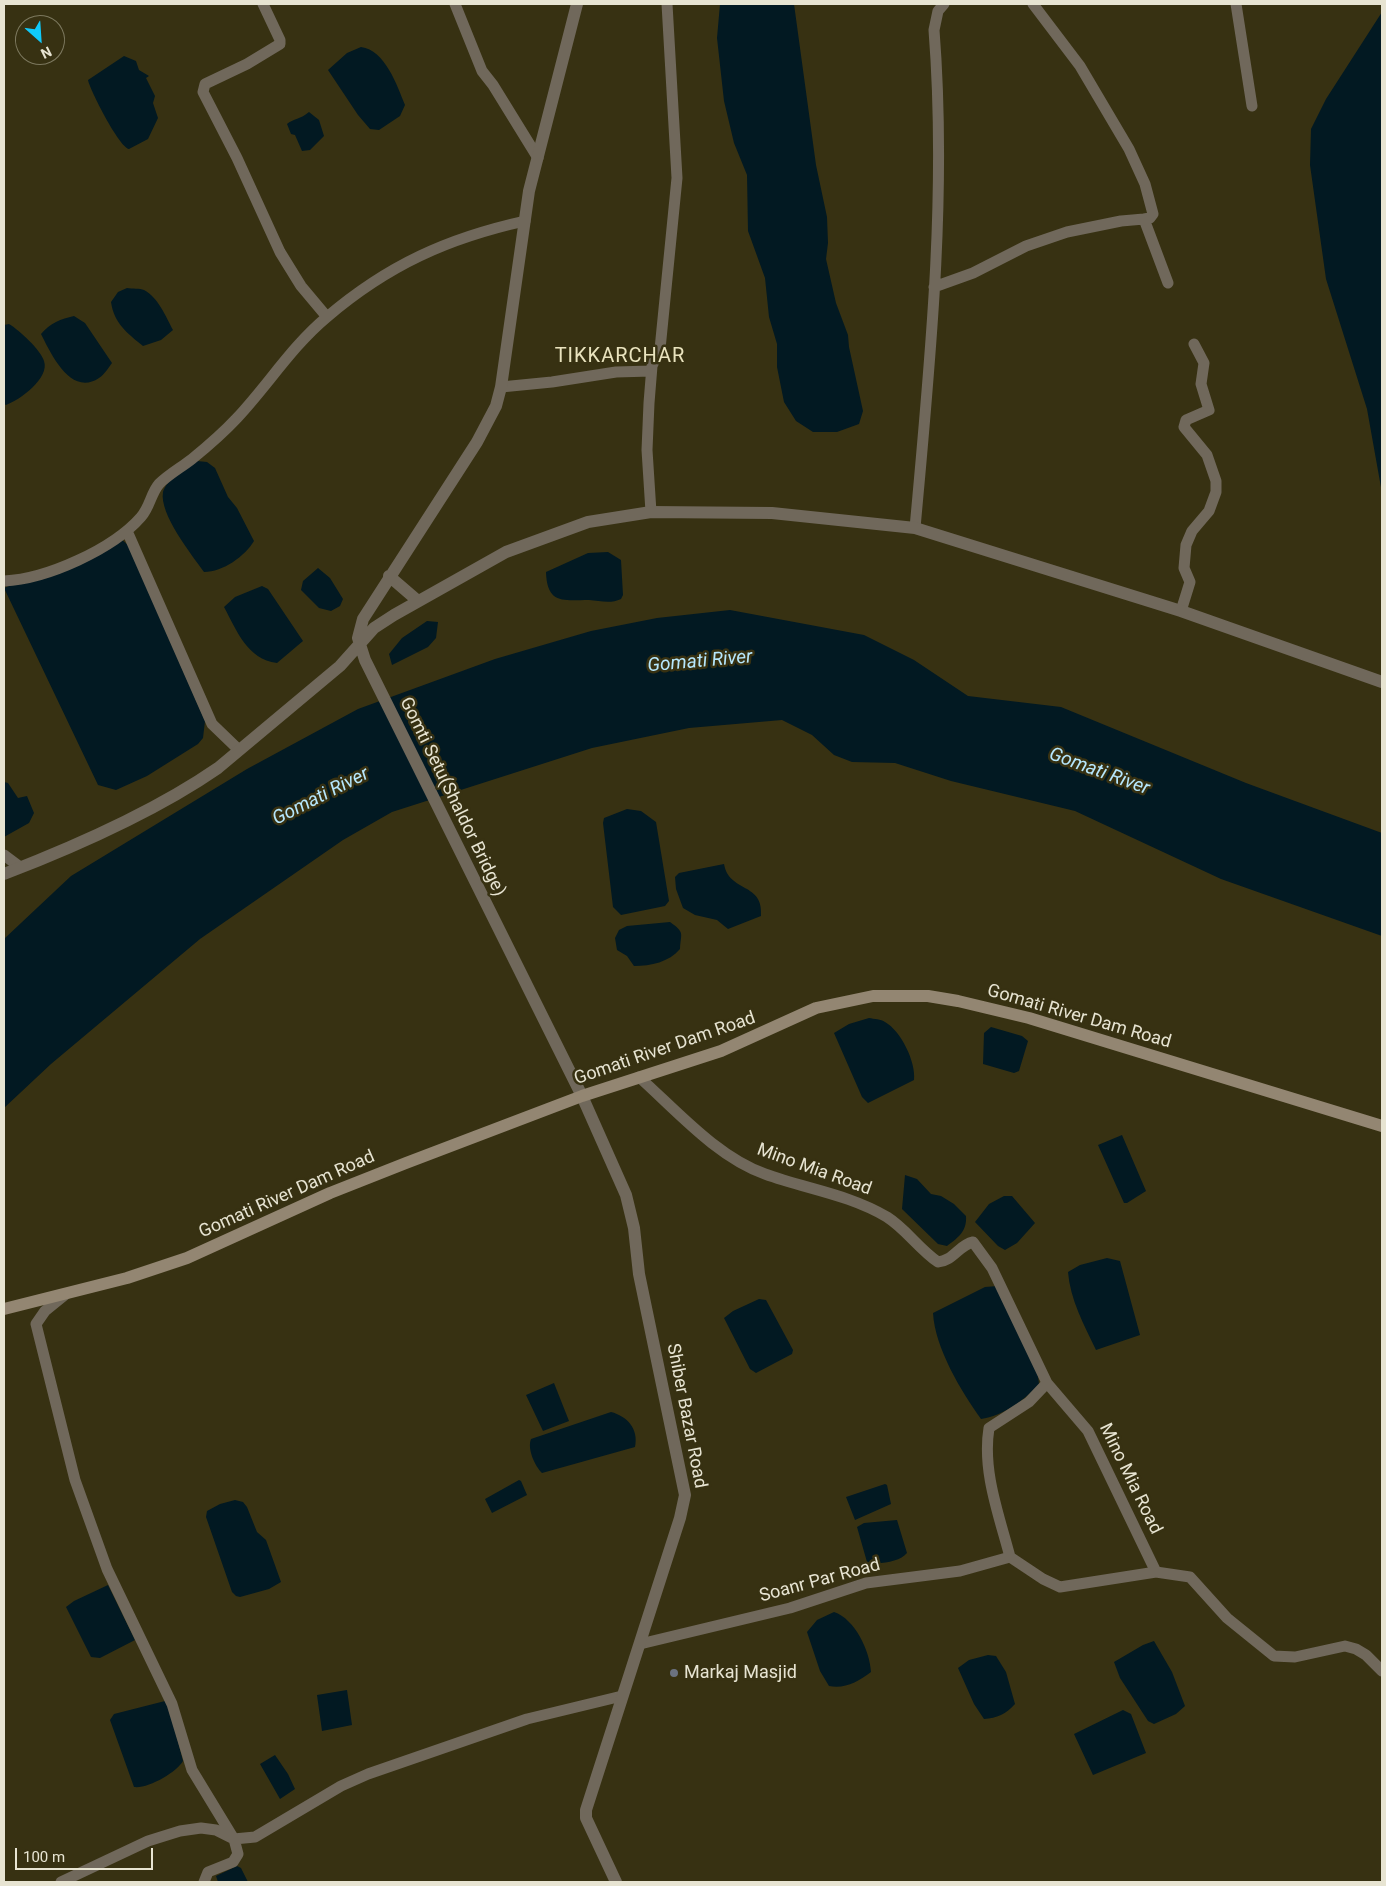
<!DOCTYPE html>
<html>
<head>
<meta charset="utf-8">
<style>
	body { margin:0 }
	#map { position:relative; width:1386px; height:1886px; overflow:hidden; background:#373112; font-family:Roboto,sans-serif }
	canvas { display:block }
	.frame { position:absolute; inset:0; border:5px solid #e7e4d2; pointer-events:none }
	.north { position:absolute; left:15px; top:15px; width:50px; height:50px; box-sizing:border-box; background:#373112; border:1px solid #7d795f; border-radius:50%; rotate:154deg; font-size:14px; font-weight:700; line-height:20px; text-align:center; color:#e7e4d2 }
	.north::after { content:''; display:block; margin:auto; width:18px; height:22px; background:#10cafa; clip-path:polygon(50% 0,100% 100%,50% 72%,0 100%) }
	.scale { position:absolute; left:15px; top:1848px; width:138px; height:22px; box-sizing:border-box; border:2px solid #e7e4d2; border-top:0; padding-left:6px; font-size:15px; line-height:18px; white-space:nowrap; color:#e7e4d2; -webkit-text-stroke:4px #373112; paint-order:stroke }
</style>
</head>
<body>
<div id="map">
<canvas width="1386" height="1886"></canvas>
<div class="frame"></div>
<div class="north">N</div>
<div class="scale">100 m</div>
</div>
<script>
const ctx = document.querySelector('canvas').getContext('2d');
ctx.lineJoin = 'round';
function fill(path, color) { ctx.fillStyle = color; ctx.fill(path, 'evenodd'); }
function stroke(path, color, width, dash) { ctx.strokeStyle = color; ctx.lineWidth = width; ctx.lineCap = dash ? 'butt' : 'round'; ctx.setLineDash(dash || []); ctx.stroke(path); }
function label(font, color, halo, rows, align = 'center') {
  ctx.font = font + ' Roboto,sans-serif'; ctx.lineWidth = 5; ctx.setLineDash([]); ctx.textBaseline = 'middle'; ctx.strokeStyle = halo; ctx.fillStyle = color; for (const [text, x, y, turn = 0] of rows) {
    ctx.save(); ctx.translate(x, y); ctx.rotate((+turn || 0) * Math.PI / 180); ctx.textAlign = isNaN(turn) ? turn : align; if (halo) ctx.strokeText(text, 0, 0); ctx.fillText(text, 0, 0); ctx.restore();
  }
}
fill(new Path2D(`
	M720,4H794L816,165L827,217L828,243L826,259L836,303L848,335L849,347L863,411L859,424L837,432H813L796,421L784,402L777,367V344L769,317L765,278L748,231L747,175L734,143L724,101L717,38Z
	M1382,12V493L1367,409L1326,279L1310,165L1311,129L1326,99Z
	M361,47C385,50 397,85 405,105L400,116L379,130L370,129L358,115L328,70L347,53Z
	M124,56L136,61L139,70L149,76L146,78L155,96L153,103L158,118L148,139L129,149C119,147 90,90 88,80Z
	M309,112L319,120L324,136L310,150L302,151L295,135L291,134L287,124C293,119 301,119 309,112Z
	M127,288C132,289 140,288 144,290C158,297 166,317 173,330L161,340L143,346C127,333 114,323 111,302L118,292Z
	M74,316L85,323L112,363C108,368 105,374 99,378C71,397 51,354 41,334C50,323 61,319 74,316Z
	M9,324C19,330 41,350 44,361C50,378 20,400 6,405L4,404V325Z
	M197,461L207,462L215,468L228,497L237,508L254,541C245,556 223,572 204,572C192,555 159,514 163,492C166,480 187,466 197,461Z
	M121,539L128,545L205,721L203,738L198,744L147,776L116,790L98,785L4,588Z
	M608,552L621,560L623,595L621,599C611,604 600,601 589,600C564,600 547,605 546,572L588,553Z
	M318,568L330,578L343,599L340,606L331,611L319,608L301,590L303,581Z
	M262,586L268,589L303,641L277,663C247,659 237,631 224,607L235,597Z
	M730,610L864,635L914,660L968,696L1061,707L1246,783L1382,833V936L1221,879L1075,811L951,781L895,763L852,762L834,755L812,735L782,720L689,728L592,748L392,812L343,840L200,939L51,1064L4,1108V939L71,876L247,769L358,709L495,659L591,631L657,618Z
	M427,621L438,622L436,638L428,647L392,665L389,654L402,638Z
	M4,782L8,783L18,798L27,796L34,813L29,823L4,837Z
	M627,809L641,811L656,822L669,901L665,906L621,915L613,907L603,823L604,818Z
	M724,864C729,893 764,882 761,916L728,929L717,920L695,915L683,908L676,889L675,877L679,873Z
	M670,922C685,933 681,932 680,949C669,962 651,966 634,966L627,956L617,950L615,938L619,930L627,926Z
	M869,1018C874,1019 881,1019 885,1022C901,1031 916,1062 914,1080L868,1103L862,1097L834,1033L849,1024Z
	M991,1027L1022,1036L1028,1041L1019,1071L1014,1073L983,1064L984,1033Z
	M1122,1135L1146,1191L1127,1203H1124L1098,1145Z
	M905,1175L917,1179L931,1194L941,1196L954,1204L966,1216C967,1231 959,1237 947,1246L938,1244L902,1209Z
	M1004,1196H1012L1035,1223L1017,1243L1005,1250L998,1246L975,1222L989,1204Z
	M1107,1258L1120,1261L1140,1335L1096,1350C1084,1325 1070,1299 1068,1272L1080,1265Z
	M998,1286L1037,1369L1039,1384C1025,1400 1003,1416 981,1419C961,1391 935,1348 933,1313L985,1287Z
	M759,1299L766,1300L793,1350L792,1354L756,1373L750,1369L724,1318L733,1311Z
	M554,1383L569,1421L543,1431L526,1395Z
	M611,1412C627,1416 639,1429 635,1447L542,1473C535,1466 527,1449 531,1439Z
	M519,1480L521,1481L527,1495L492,1513L485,1499Z
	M885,1484L887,1485L891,1504L855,1520L846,1497Z
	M235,1500L243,1502L247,1507L257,1532L266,1540L281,1582L269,1589L240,1597L236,1596L232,1592L206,1517L207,1511L220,1504Z
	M897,1520L907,1553C900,1562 878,1565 867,1562L857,1527L864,1523Z
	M108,1585L135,1640L100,1658L91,1657L66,1607L74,1601Z
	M834,1612C855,1619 870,1651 871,1672C858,1682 845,1689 829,1686L820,1671L807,1632L817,1620Z
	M1154,1641L1172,1672L1185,1706L1176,1714L1154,1724L1148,1721L1120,1678L1114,1662L1143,1645Z
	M988,1655L996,1656L1006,1672L1015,1704C1006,1714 997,1718 984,1719L974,1704L958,1668L969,1660Z
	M347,1690L352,1725L322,1731L317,1695Z
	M165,1701L169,1707L183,1761C177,1772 148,1789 134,1787L110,1720L114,1714Z
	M1123,1710L1131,1714L1146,1753L1093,1775L1074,1734Z
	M275,1755L288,1774L295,1789L280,1799L260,1764Z
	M237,1866L241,1868L248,1882H218L216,1876Z`), '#021922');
stroke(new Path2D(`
	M263,4L280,40V44L247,64L205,84L203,92L237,158L280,252L301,286L327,317
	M455,4L482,71L493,85L538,158
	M1033,4L1080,66L1129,149L1145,184L1153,214L1150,218L1144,219L1168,283
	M1236,4L1252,106
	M934,287L973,273L1026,246L1067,232L1121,221L1144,219
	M501,387L552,382L616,372L651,371
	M651,512L647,450L649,403L652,366L660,349L677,178L667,4
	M915,528C930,362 947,196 934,30L938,11L944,4
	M127,531L212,724L239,750
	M4,581C47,579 113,549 141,517C150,507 151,493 159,484C169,474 182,467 192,459C208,446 223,433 237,418C268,385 292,346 327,317C388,265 448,238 525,221
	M1181,611L1190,582L1184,568L1186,545L1192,531L1209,511L1216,492V481L1207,455L1184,427L1186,420L1209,410L1201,384L1204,363L1194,344
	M4,855L20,867
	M639,1077C677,1111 717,1157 765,1174C806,1189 848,1194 887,1217C906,1229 919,1249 938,1262C953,1261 959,1245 973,1242L992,1268L1047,1383L1088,1431L1156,1572
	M66,1294L45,1311L36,1324L75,1480L107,1569L172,1704L192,1770L234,1839L238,1854L233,1862L208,1872L204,1882
	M1010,1557L1043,1579L1060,1587L1156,1572L1190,1577L1227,1618L1274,1656L1295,1657L1345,1646L1356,1649L1366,1655L1382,1671
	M1010,1557C999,1515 982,1471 989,1428L1029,1402L1047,1383
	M640,1644L790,1608L866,1583L960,1571L1010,1557
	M61,1882L148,1841L180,1831L201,1828L216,1830L234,1839L255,1837L341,1786L368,1774L527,1719L622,1696`), '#70685b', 11);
stroke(new Path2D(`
	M577,4L529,191L501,387L496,406L477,442L363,619L358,638L365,660L582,1096L626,1195L634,1228L639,1274L685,1495L680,1518L586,1810V1818L616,1882
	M389,576L418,601
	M4,874C74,847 156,811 218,768L340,666L374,628L394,615L506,552L588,522L651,512L772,513L915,528L1181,611L1382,682`), '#70685b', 12);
stroke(new Path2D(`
	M4,1309L127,1278L187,1258L330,1193L406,1163L582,1096L721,1051L816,1008L873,996H928L958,1001L1029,1018L1382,1126`), '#938672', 12);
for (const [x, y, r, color] of [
	[674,1673,5,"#6b7280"]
]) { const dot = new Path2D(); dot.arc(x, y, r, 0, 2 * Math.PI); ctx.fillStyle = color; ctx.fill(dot); stroke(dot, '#373112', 2); }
label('18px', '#e7e4d2', '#373112', [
	["Gomti Setu(Shaldor Bridge)",452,797,64],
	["Gomati River Dam Road",1079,1017,16],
	["Gomati River Dam Road",665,1049,-19],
	["Mino Mia Road",814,1170,20],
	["Gomati River Dam Road",287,1195,-24],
	["Shiber Bazar Road",686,1416,79],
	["Mino Mia Road",1130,1479,64],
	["Soanr Par Road",820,1581,-15]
]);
label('18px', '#e7e4d2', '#373112', [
	["Markaj Masjid",684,1673]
], 'left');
label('italic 19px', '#b6e7fd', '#373112', [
	["Gomati River",700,662,-5],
	["Gomati River",1099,772,20],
	["Gomati River",321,797,-27]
]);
ctx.letterSpacing = '1px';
label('20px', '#e9e3be', '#373112', [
	["TIKKARCHAR",620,357]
]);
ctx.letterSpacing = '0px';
</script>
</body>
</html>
